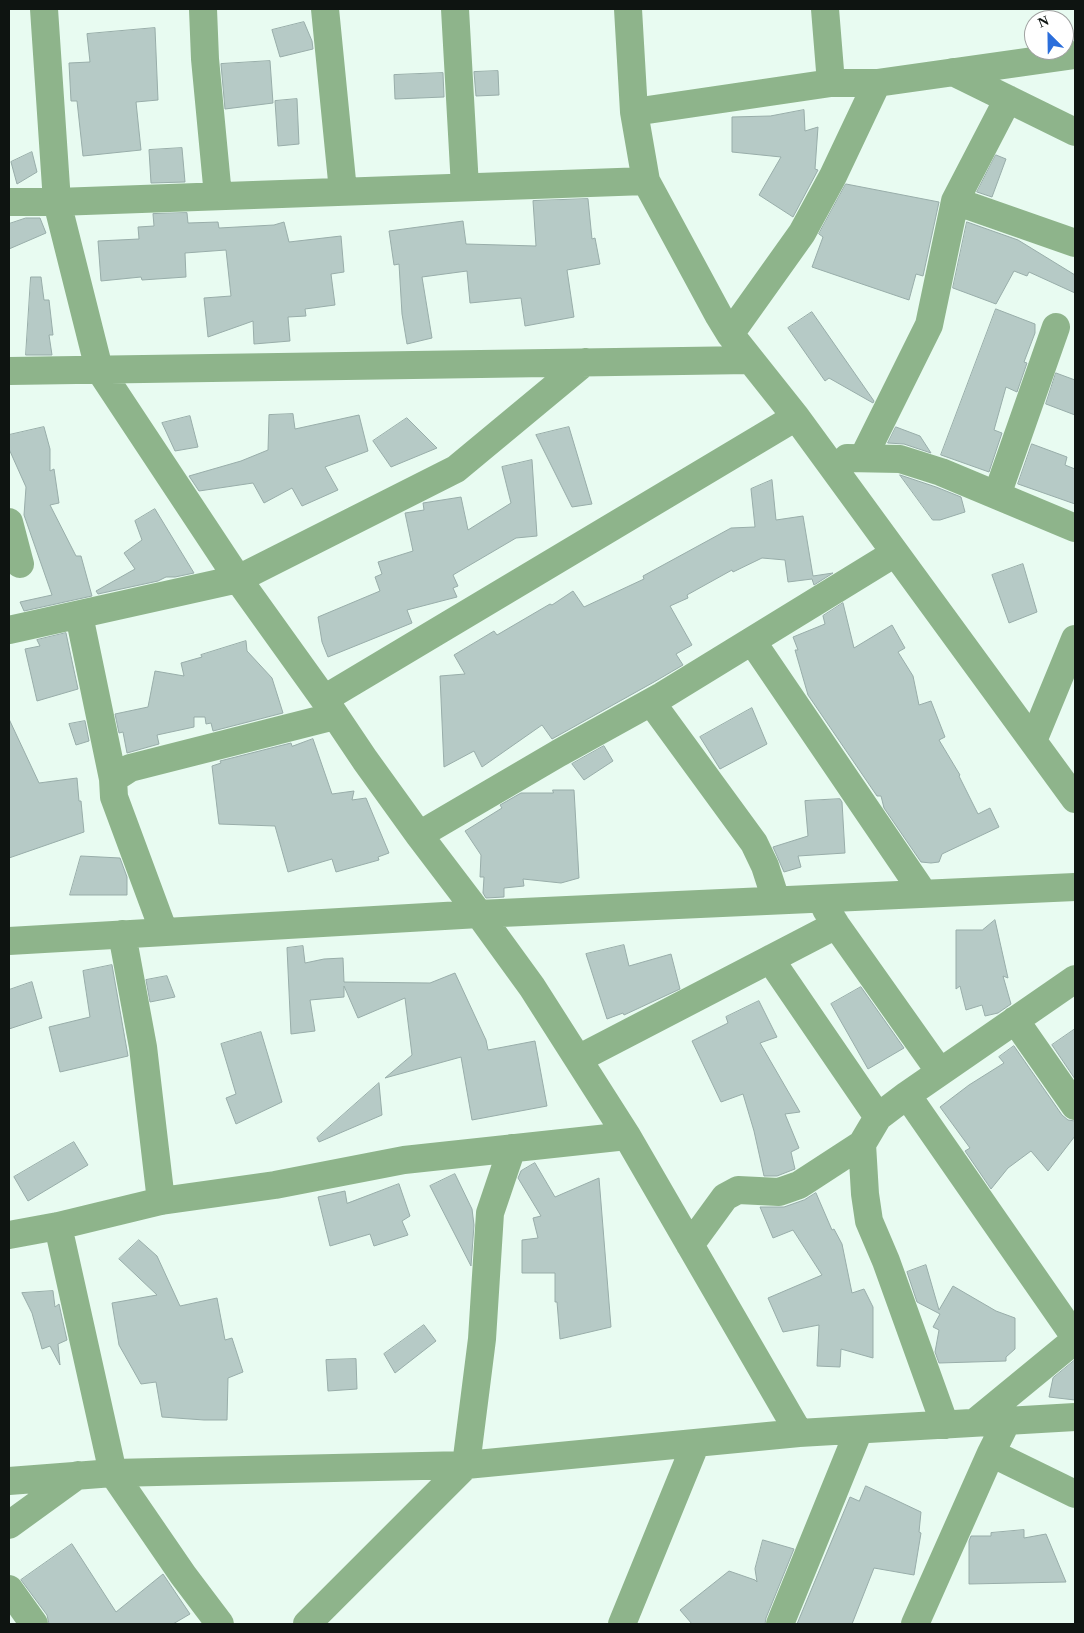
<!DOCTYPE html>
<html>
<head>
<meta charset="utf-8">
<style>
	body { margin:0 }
	#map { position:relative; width:1084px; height:1633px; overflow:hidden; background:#e8fbf1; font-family:Georgia,serif }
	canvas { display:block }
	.frame { position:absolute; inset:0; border:10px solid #0e1411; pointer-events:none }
	.north { position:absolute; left:1024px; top:10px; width:50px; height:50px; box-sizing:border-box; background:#fff; border:1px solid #9fa1a0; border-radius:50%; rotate:337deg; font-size:14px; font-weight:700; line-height:20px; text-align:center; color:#0e1411 }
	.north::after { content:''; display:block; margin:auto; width:18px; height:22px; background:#2b6edb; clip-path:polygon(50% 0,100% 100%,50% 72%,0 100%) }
</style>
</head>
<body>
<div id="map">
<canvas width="1084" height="1633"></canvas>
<div class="frame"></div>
<div class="north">N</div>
</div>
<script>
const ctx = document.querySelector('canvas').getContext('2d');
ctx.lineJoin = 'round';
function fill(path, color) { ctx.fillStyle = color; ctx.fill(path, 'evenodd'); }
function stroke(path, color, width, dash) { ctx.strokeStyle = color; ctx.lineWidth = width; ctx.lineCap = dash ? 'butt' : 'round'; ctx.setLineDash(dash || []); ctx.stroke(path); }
const building = new Path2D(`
	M304,22L312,41L313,49L280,57L272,30Z
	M155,28L158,100L136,102L141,150L83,156L77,101H71L69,63L90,62L87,34Z
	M270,61L273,103L225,109L221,64Z
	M498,71L499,95L476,96L474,72Z
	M443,73L444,97L395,99L394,75Z
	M297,99L299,144L278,146L275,101Z
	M804,110L805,131L818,127L815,169L818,170L793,217L759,195L781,157L732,152V117L770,116Z
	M182,148L185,182L151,183L149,150Z
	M32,152L37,172L17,184L11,162Z
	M996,155L1006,159L992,197L977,192Z
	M846,184L939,202L923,276L916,274L909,300L812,267L823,237L819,234Z
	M588,199L592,239L595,238L600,264L567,270L574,317L525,326L521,298L470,303L467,271L422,277L432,338L407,344L402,314L399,264L394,265L389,231L463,221L466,244L536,246L533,201Z
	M187,213L188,223L218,222L219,228L274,225L284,222L289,242L341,236L344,272L331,274L335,305L305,309L306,316L288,317L290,341L254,344L253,321L208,337L204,298L231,296L226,250L185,253L186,277L142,280L141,277L101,281L98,241L139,239L138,227L154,226L153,214Z
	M26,218H40L46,233L9,249V224Z
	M967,222L1018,240L1075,275V293L1029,272L1027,276L1014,271L996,304L953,288Z
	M31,277H41L44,300H49L53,335H49L52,355H26Z
	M996,309L1035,324V333L1024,362L1027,363L1017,392L1006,387L994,430L1002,433L989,472L941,455Z
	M812,312L874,401L873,403L829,378L825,381L788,328Z
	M1056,373L1075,380V415L1046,404Z
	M293,414L295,429L359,415L368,451L325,467L338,490L302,506L292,488L264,503L253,483L199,491L189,476L241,461L268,450L269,415Z
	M190,416L198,447L175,451L162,423Z
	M407,418L437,448L391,467L373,441Z
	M44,427L50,449V471L54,469L59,503L50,505L76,556H81L92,596L24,611L20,602L52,595L24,515L26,487L9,449V435Z
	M569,427L592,504L572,507L536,435Z
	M896,427L920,436L931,453L904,444L888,443Z
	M1032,444L1067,457L1065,465L1075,469V504L1018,484Z
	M532,460L537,536L516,538L453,575L458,586L453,588L457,597L407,610L412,623L328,657L322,642L318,617L380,591L375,577L382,574L378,562L413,551L405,513L424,510L423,503L461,497L468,530L511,503L502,467Z
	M900,475L936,487L961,497L965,512L940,520H933Z
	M772,480L776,520L803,516L813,576L833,573L814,585L812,579L788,582L785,560L762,558L733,572L732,570L687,595L688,598L670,606L692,645L676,654L683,665L654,682L552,739L542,725L482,767L474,751L444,767L440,676L465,674L454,655L494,631L497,635L550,604L552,605L573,591L584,607L644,579L643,576L731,528L755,527L751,489Z
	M155,509L194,573L175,577H166L158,581L98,594L96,591L135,569L124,553L142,540L135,521Z
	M1023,564L1037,612L1009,623L992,575Z
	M843,603L854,648L892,625L905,648L898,652L913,676L919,705L931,701L945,737L939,740L960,775L959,776L978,814L990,808L999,827L942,854L939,862L931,863L921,862L884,808L881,796H877L808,695L795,650H798L793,637L825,624L823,616Z
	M66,633L78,689L37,701L25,649L40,646L37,640Z
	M246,641L247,651L272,678L283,713L213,731L211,723L206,724L205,717H194V727L157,735L159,744L127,753L123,732L119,733L115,714L148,707L155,671L184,676L181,663L202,657L201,655Z
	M752,708L767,744L720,769L700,737Z
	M9,719L39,783L77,778L79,801H81L84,832L9,858Z
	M85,721L89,741L76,745L69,724Z
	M313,739L332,794L354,791L352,800L366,798L389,853L378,857L379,860L336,872L332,859L288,872L275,826L219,824L212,766L221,763L220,761L291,743L292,746Z
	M604,746L613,761L584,780L572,764Z
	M553,790H574L579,878L561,883L523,879L524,886L504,888V897L486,898L483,893L484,877H480L481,855L465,831L502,808L500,805L521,793H553Z
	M840,799L842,802L845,853L798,856L801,867L784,872L773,847L808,836L805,801Z
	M81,856L120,858L127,877V895H70Z
	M995,920L1008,978L1003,976L1011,1004L998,1013L985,1016L982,1005L966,1010L960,986L956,989V930H982Z
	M624,945L629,966L671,954L680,989L624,1015L623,1013L607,1019L586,954Z
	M303,946L305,963L324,959L343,958L344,982L430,983L455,973L486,1040L488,1050L535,1041L547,1106L472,1120L461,1057L385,1078L412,1055L405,998L358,1018L344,986V997L310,1000L315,1031L291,1034L287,948Z
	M112,965L128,1056L60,1072L49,1027L90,1017L83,971Z
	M167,976L175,997L150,1002L146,980Z
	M32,982L42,1018L9,1029V990Z
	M861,987L904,1048L868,1069L831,1004Z
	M759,1001L777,1037L760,1043L800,1112L785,1114L799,1148L791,1152L795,1169L777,1176H764L754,1131L743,1094L721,1102L692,1041L728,1023L726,1017Z
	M1075,1029V1079L1052,1045Z
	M261,1032L282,1102L236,1124L226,1098L236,1094L221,1044Z
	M1014,1046L1062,1115L1068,1120L1075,1121V1136L1048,1171L1031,1151L1008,1168L991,1189L965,1151L970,1148L940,1107L969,1085L1004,1063L999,1057Z
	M379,1083L382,1115L319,1142L317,1138Z
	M74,1142L88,1165L28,1201L14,1177Z
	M535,1163L555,1197L599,1178L611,1327L560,1339L557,1302H555V1273H522V1240L538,1238L533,1218L541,1216L518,1178L521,1171Z
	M455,1174L472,1209L474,1225L471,1266L430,1186Z
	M399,1184L410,1216L402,1221L408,1235L374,1246L370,1234L330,1246L318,1197L345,1191L347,1203Z
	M816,1193L832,1230L834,1229L842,1244L852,1293L864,1289L873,1307V1358L841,1349L840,1367L817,1366L819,1325L783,1332L768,1298L822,1275L793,1230L773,1238L760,1207H784L804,1200Z
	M139,1240L157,1256L180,1306L217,1298L225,1340L232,1338L243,1372L228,1378L227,1420H204L162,1417L156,1382L141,1384L119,1345L112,1303L157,1295L119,1259Z
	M926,1265L939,1310L953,1286L996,1311L1015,1318V1349L1006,1357V1361L939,1363L935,1352L939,1330L933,1327L940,1314L917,1302L907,1272Z
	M53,1291L55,1307L59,1304L67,1340L58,1344L60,1365L50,1346L42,1349L32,1313L22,1293Z
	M424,1325L436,1341L395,1373L384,1354Z
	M356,1359L357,1389L328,1391L326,1360Z
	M1075,1360V1400L1049,1397L1053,1378Z
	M866,1486L921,1512L919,1532L921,1533L914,1575L874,1568L852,1624H797L850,1497L859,1501Z
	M1024,1530V1538L1046,1534L1066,1582L969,1584V1541L971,1536H991V1533Z
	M763,1540L794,1549L766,1618L765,1624H692L680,1610L729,1571L755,1580L757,1582L755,1569Z
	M72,1544L116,1612L163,1574L190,1614L173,1624H49L47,1615L21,1580Z`);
fill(building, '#b6cac6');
stroke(building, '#98ada9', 1);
stroke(new Path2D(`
	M44,9L57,202L99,369L238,579L324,699L365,760L419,835L479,914L532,987L627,1136L799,1433
	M203,9L205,59L218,196
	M325,9L343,191
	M455,9L465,187
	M628,9L634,112L646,181L719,316L730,334L796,417L1075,799
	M825,9L831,83
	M953,72L1075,132
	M634,112L831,83H877L1075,55
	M955,201L1075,243
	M9,202H57L646,181
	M730,334L802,233L833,176L877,83
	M9,371L750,360
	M847,458L900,459L941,472L1075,528
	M863,458L929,325L955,201L1008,99
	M997,495L1056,327
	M9,522L20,564
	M79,615L113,779
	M9,630L238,579L456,469L585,362
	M752,641L924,894
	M324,699L796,417
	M651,702L754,843L765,866L776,900
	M1033,741L1075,639
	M419,835L559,753L662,696L895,553
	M826,909L836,925L940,1072
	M164,932L114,797L113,779L130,768L335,716
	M122,934L143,1047L161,1201
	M9,941L479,914L1075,887
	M770,959L878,1117
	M1015,1020L1075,1106
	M578,1059L836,925
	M907,1095L1075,1337
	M58,1226L113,1473L183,1575L220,1624
	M9,1235L58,1226L161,1201L275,1185L404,1160L627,1136
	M690,1245L725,1197L738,1190L779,1192L799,1185L862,1144
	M974,1423L1075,1340
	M945,1425L886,1261L869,1221L865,1194L862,1144L878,1117L907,1095L1075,979
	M991,1453L1075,1494
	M9,1481L113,1473L466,1465L799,1433L1075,1417
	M9,1525L78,1475
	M9,1589L34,1624
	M307,1624L466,1465L482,1339L490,1213L512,1148
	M622,1624L696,1443
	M780,1624L859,1430
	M915,1624L991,1453L1007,1421`), '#8eb48b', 28);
</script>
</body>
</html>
